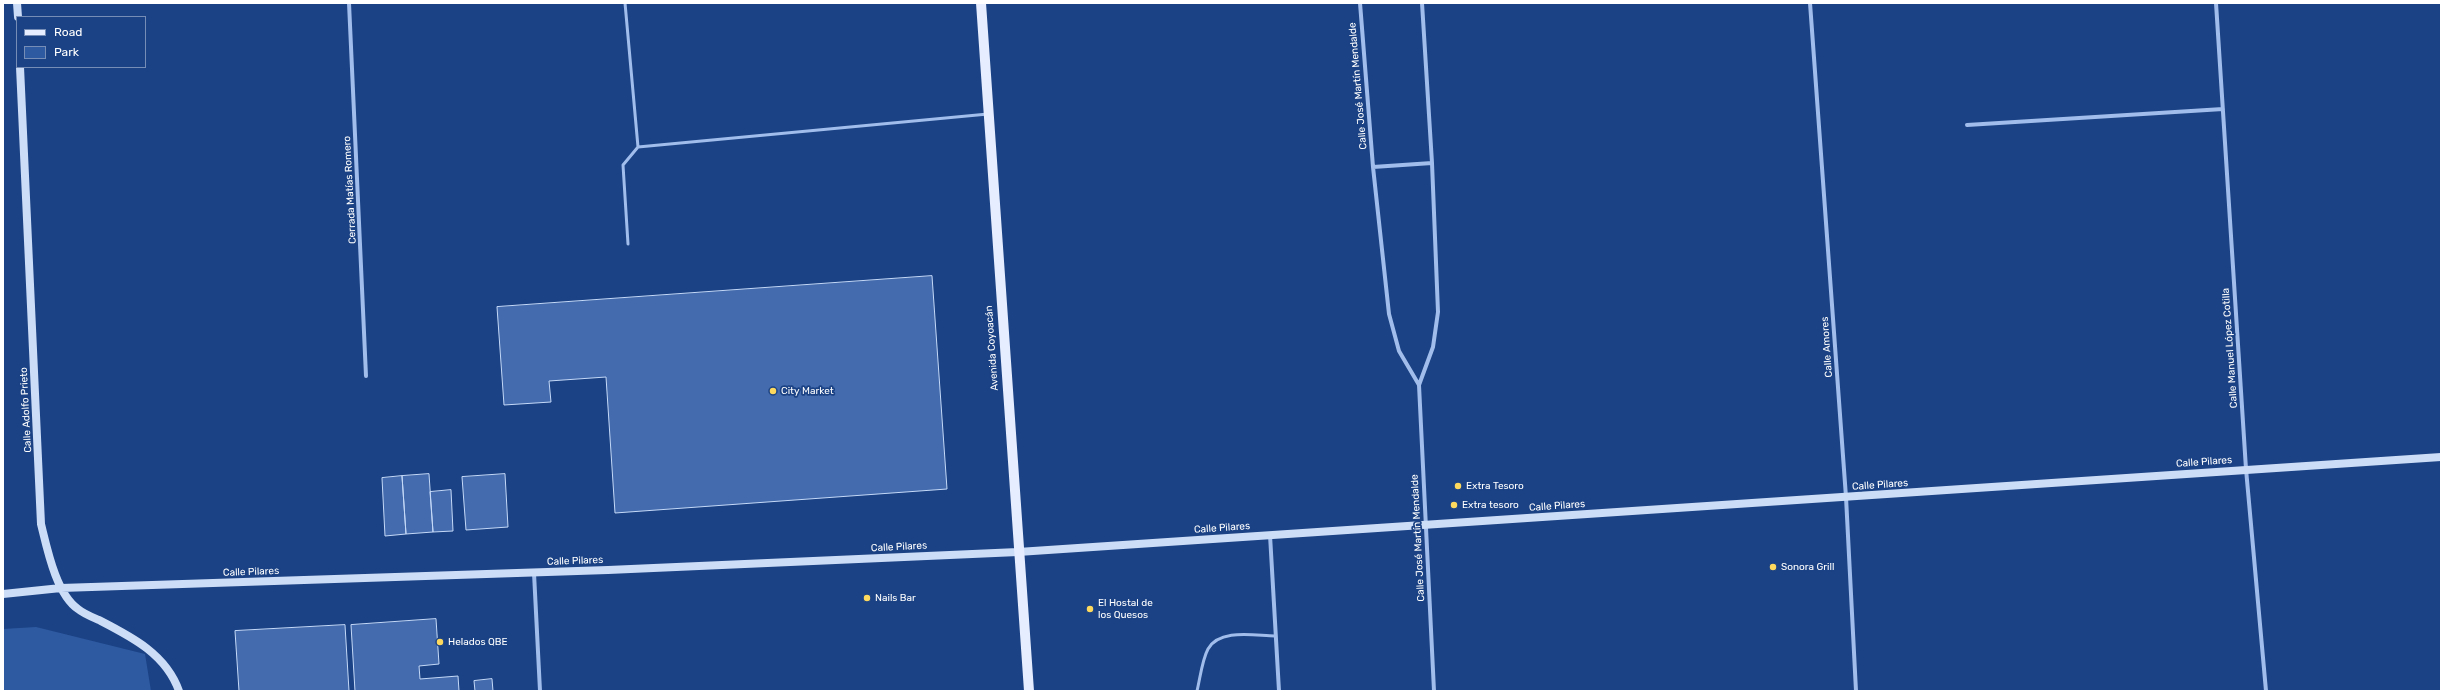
<!DOCTYPE html>
<html>
<head>
<meta charset="utf-8">
<style>
	body { margin:0 }
	#map { position:relative; width:2444px; height:694px; overflow:hidden; background:#1b4284; font-family:Rubik,sans-serif }
	canvas { display:block }
	.frame { position:absolute; inset:0; border:4px solid #fff; pointer-events:none }
	.legend { position:absolute; left:16px; top:16px; width:130px; height:52px; box-sizing:border-box; background:#1b4284; border:1px solid #768eb5; margin:0; padding:5px 7px; list-style:none; font-size:12px; color:#fff }
	.legend li { display:flex; align-items:center; gap:8px; height:20px }
	.legend b { width:20px; border:1px solid #768eb5 }
</style>
</head>
<body>
<div id="map">
<canvas width="2444" height="694"></canvas>
<div class="frame"></div>
<ul class="legend">
<li><b style="height:5px;background:#e5edff"></b>Road</li>
<li><b style="height:11px;background:#2e5aa2"></b>Park</li>
</ul>
</div>
<script>
const ctx = document.querySelector('canvas').getContext('2d');
ctx.lineJoin = 'round';
function fill(path, color) { ctx.fillStyle = color; ctx.fill(path, 'evenodd'); }
function stroke(path, color, width, dash) { ctx.strokeStyle = color; ctx.lineWidth = width; ctx.lineCap = dash ? 'butt' : 'round'; ctx.setLineDash(dash || []); ctx.stroke(path); }
function label(font, color, halo, rows, align = 'center') {
  ctx.font = font + ' Rubik,sans-serif'; ctx.lineWidth = 3.5; ctx.setLineDash([]); ctx.textBaseline = 'middle'; ctx.strokeStyle = halo; ctx.fillStyle = color; for (const [text, x, y, turn = 0] of rows) {
    ctx.save(); ctx.translate(x, y); ctx.rotate((+turn || 0) * Math.PI / 180); ctx.textAlign = isNaN(turn) ? turn : align; if (halo) ctx.strokeText(text, 0, 0); ctx.fillText(text, 0, 0); ctx.restore();
  }
}
fill(new Path2D(`
	M36,627L145,654L151,691H3V629Z`), '#2e5aa2');
const building = new Path2D(`
	M932,276L947,489L615,513L606,377L549,381L551,402L504,405L497,307Z
	M429,474L433,532L406,534L402,476Z
	M505,474L508,527L466,530L462,477Z
	M402,476L406,534L385,536L382,478Z
	M451,490L453,531L433,532L430,492Z
	M436,619L439,664L419,666L420,679L458,676L459,691H355L351,625Z
	M345,625L349,691H239L235,631Z
	M492,679L493,691H475L474,681Z`);
fill(building, '#436bad');
stroke(building, '#c5d9f8', 1);
stroke(new Path2D(`
	M625,3L638,147
	M628,244L623,165L638,147L988,114
	M1197,691C1200,679 1202,660 1208,649C1220,628 1256,636 1275,636`), '#a1bdeb', 3);
stroke(new Path2D(`
	M349,3L366,376
	M1360,3L1373,167L1389,314L1399,351L1419,385
	M1422,3L1432,163L1438,312L1433,347L1419,385L1434,691
	M1810,3L1846,497L1856,691
	M2216,3L2246,469L2266,691
	M1967,125L2223,109
	M1373,167L1432,163
	M1270,535L1279,691
	M534,573L540,691`), '#a1bdeb', 4);
stroke(new Path2D(`
	M17,3L18,17
	M20,67L41,524C47,548 56,594 78,609C84,614 92,617 99,620C132,637 166,654 179,691
	M3,594L61,588L608,570L1018,552L2441,457`), '#ccddf8', 8);
stroke(new Path2D(`
	M981,3L1029,691`), '#e5edff', 10);
for (const [x, y, r, color] of [
	[773,391,4,"#fdd95d"],
	[1458,486,4,"#fdd95d"],
	[1454,505,4,"#fdd95d"],
	[1773,567,4,"#fdd95d"],
	[867,598,4,"#fdd95d"],
	[1090,609,4,"#fdd95d"],
	[440,642,4,"#fdd95d"]
]) { const dot = new Path2D(); dot.arc(x, y, r, 0, 2 * Math.PI); ctx.fillStyle = color; ctx.fill(dot); stroke(dot, '#1b4284', 1.5); }
label('10px', '#fff', '#1b4284', [
	["Calle José Martín Mendalde",1358,86,-95],
	["Cerrada Matías Romero",350,190,-93],
	["Calle Amores",1827,347,-94],
	["Avenida Coyoacán",992,348,-94],
	["Calle Manuel López Cotilla",2230,348,-94],
	["Calle Adolfo Prieto",26,410,-93],
	["Calle Pilares",2204,462,-4],
	["Calle Pilares",1880,485,-4],
	["Calle Pilares",1557,506,-4],
	["Calle Pilares",1222,528,-4],
	["Calle José Martín Mendalde",1418,538,-93],
	["Calle Pilares",899,547,-3],
	["Calle Pilares",575,561,-2],
	["Calle Pilares",251,572,-2]
]);
label('10px', '#fff', '#1b4284', [
	["City Market",781,391],
	["Extra Tesoro",1466,486],
	["Extra tesoro",1462,505],
	["Sonora Grill",1781,567],
	["Nails Bar",875,598],
	["El Hostal de",1098,603],
	["los Quesos",1098,615],
	["Helados QBE",448,642]
], 'left');
</script>
</body>
</html>
